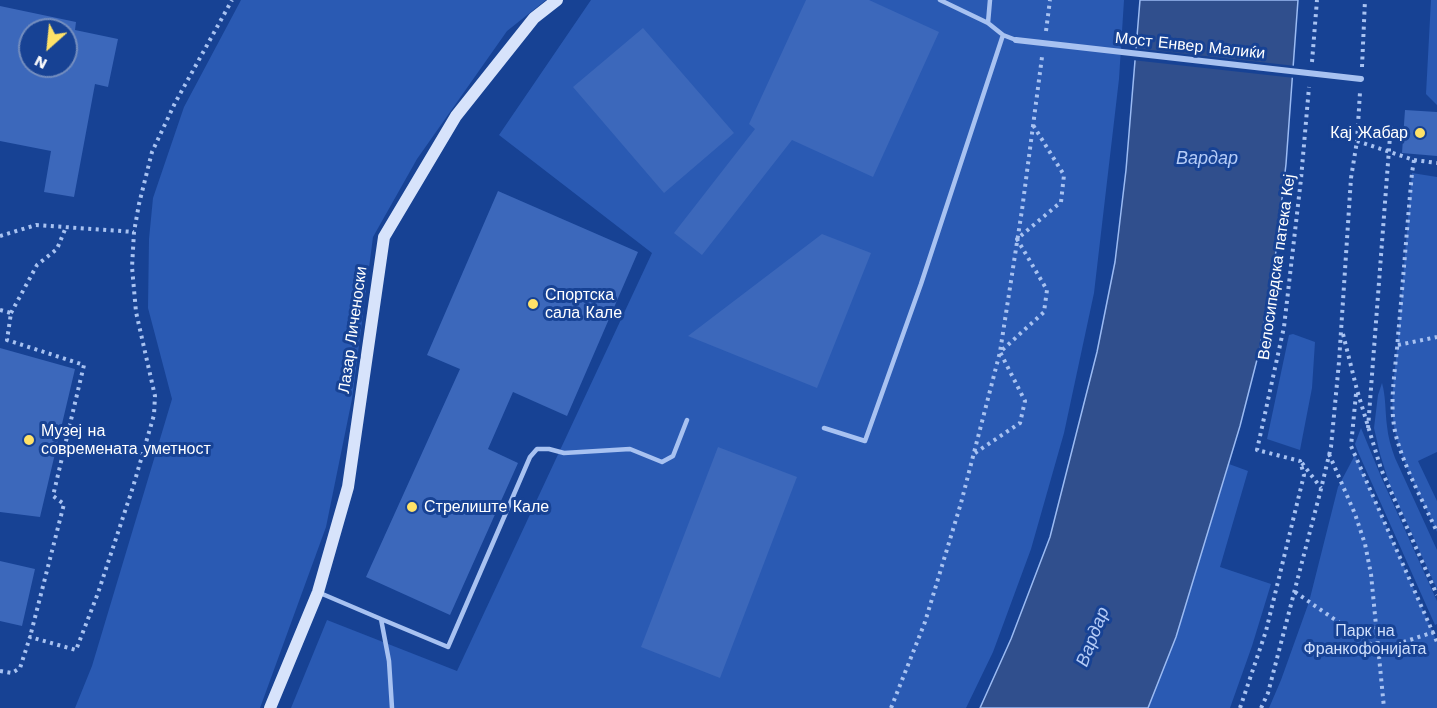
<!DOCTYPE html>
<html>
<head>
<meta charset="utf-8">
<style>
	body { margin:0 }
	#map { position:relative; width:1437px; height:708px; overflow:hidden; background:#174294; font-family:"Work Sans",sans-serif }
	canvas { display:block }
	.north { position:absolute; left:18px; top:18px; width:60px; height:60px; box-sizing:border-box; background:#174294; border:2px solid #748ebf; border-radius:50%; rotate:207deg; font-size:16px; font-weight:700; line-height:24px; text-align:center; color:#fff }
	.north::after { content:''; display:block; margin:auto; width:21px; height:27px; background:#ffe268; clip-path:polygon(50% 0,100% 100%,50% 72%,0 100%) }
</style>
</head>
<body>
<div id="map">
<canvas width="1437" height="708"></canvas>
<div class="north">N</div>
</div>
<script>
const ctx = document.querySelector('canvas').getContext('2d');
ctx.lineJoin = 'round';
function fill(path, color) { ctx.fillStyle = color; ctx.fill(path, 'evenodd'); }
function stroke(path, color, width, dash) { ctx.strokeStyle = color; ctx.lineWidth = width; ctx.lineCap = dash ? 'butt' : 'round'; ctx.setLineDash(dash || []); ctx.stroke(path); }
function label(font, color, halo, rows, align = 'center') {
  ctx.font = font + ' "Work Sans",sans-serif'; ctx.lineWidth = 6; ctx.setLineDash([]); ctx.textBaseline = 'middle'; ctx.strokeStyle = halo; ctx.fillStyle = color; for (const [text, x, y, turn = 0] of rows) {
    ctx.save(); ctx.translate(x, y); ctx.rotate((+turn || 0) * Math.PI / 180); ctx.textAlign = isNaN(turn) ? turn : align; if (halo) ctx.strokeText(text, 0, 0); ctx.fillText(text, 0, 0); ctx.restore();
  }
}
fill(new Path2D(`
	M241,0H546L507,31L417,159L373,237L352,399L326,527L260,708H75L92,666L172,399L148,308L149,239L153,198L184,107Z
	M591,0H1124L1119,79L1094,293L1064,433L1031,549L993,652L966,708H291L327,620L457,671L652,253L499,135Z
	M1431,0H1437V105L1426,94Z
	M1412,173L1437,177V452L1418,461L1437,501V532C1423,501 1405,469 1396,436C1388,403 1396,369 1398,336C1403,282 1407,227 1412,173Z
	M1293,334L1315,342L1312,388L1300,450L1267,439L1289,335Z
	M1382,383C1386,397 1385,412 1387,426C1388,437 1391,447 1395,458L1437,550V589L1390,486L1380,454L1374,428L1378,395Z
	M1361,428L1382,479L1437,601V624L1435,625L1358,452L1355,444Z
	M1355,455L1437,642V708H1269L1281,680L1309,602L1338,487Z
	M1229,464L1248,471L1220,567L1271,584L1252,646L1230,708H1148L1176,637Z`), '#2a5ab3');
const water = new Path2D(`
	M1140,0H1298L1286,164L1274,268L1260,348L1240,426L1176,637L1148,708H980L1011,639L1050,537L1097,352L1115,262L1126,170Z`);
fill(water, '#304f8d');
stroke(water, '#9bbbf3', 1.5);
fill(new Path2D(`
	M1133,48L1296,66L1295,78L1132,60Z`), '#174294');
fill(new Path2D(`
	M806,0H869L939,32L873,177L792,140L702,255L674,233L755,129L749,124Z
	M0,6L76,22L75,30L118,39L108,87L95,84L74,197L44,192L51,151L0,141ZM30,30H66V66H30Z
	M643,28L734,133L664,193L573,87Z
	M1405,110L1437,112V156L1402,153Z
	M498,191L638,252L567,416L513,392L488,449L518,463L450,615L366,577L460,369L427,355Z
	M822,234L871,253L817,388L688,336Z
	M0,348L75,369L40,517L0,512Z
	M718,447L797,477L720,678L641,647Z
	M0,561L35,569L22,626L0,621Z`), '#3c68bb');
stroke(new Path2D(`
	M1046,31L1050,0
	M1312,62L1317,0
	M1362,67L1365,0
	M1357,141L1414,160L1437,163
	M1414,160L1412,173C1407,227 1403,282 1398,336C1396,369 1388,403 1396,436C1405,469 1423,501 1437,532
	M0,236L36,225L134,232
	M0,310L11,313L7,340L84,365L53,496L64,504L30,637
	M11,313L37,265L57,249L66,227
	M1343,334L1357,390L1381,469L1437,595
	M1398,345L1437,337
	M1356,394L1351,446L1437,642
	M1368,428L1391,123
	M975,453L1020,423L1025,401L1000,352L1044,312L1047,290L1017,239L1061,202L1064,175L1033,125
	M1329,454L1355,514L1365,544L1371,574L1384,708
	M1302,463L1321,488
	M1295,592L1379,650L1437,631
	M0,671L12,673L20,668L30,637L76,650L98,593L133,487L154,415L155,396L136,312L132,267L134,232L139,204L152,152L175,103L232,0
	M891,708L925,622L961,503L1000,352L1022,210L1042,57
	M1240,708L1266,631L1304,475L1300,461L1257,450L1284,327L1301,179L1309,87
	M1261,708L1268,693L1321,489L1331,447L1339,362L1351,178L1357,141L1360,92`), '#a8c2f1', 4, [3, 4.5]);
stroke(new Path2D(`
	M940,0L988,23L1003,35L1016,40
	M988,23L990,0
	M824,428L865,441L921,284L1003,35
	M320,593L381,619L389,661L392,708
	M381,619L448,647L530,457L537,449H549L564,453L630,449L662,462L673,456L687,420`), '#a8c2f1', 4.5);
stroke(new Path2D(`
	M270,708L318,592L348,487L384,237L456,116L534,18L557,0`), '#d7e3fb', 12);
stroke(new Path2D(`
	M1016,40L1361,79`), '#a8c2f1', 6);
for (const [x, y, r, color] of [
	[1420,133,6,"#ffe268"],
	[533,304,6,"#ffe268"],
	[29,440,6,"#ffe268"],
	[412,507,6,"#ffe268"]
]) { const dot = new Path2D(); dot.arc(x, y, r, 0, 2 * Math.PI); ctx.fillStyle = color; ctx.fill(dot); stroke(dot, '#174294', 2); }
label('16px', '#fff', '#174294', [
	["Мост Енвер Малиќи",1190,46,6],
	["Велосипедска патека Кеј",1277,267,-82],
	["Лазар Личеноски",353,330,-82]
]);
label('16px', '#fff', '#174294', [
	["Кај Жабар",1408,133,"right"],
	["Спортска",545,295],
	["сала Кале",545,313],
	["Музеј на",41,431],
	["современата уметност",41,449],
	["Стрелиште Кале",424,507]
], 'left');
label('16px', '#cfdffc', '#174294', [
	["Парк на",1365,631],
	["Франкофонијата",1365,649]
]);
label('italic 18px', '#b5ccf7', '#174294', [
	["Вардар",1207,159],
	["Вардар",1093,637,-69]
]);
</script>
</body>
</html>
